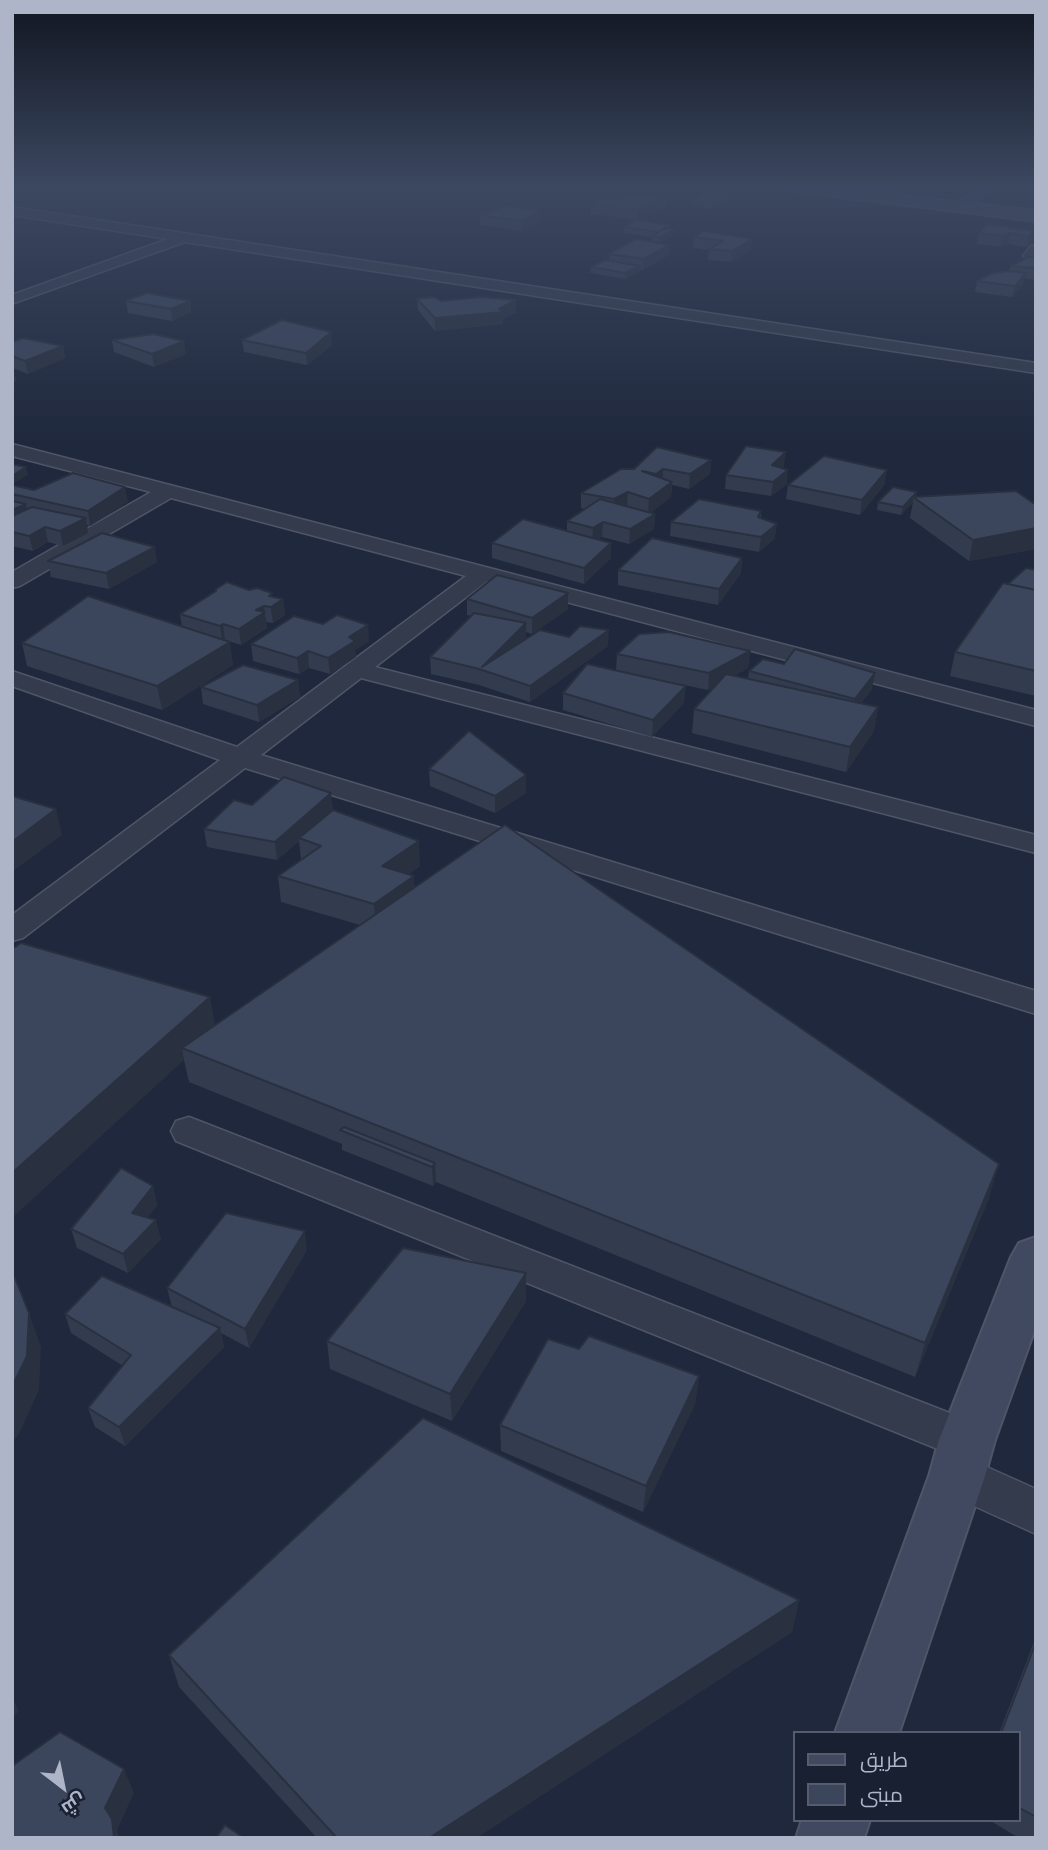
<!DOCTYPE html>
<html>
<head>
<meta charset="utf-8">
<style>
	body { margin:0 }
	#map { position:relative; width:1048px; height:1850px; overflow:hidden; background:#1f283c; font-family:"Archivo Narrow",Cairo,sans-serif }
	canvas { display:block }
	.frame { position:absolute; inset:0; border:14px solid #aeb5c8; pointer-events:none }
	.legend { position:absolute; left:793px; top:1731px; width:228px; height:91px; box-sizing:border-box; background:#192031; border:2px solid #555c6d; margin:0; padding:9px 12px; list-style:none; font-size:21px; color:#aeb5c8 }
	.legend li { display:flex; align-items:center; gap:14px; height:35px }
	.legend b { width:35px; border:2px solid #555c6d }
	.north { position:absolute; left:28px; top:1752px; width:70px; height:70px; -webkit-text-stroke:5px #192031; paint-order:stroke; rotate:148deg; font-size:19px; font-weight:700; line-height:28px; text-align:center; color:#aeb5c8 }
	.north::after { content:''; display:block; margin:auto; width:24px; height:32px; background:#aeb5c8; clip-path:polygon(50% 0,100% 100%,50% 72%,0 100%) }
</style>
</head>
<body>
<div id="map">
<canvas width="1048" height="1850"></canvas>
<div class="frame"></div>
<ul class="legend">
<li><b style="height:9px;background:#414960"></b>طريق</li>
<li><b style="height:19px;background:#3b465c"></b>مبنى</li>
</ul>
<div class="north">ش</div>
</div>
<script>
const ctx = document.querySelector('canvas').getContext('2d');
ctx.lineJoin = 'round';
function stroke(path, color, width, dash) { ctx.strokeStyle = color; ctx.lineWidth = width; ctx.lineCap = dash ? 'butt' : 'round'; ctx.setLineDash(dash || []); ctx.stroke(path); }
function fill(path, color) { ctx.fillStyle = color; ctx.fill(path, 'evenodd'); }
const street = new Path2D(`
	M891,187H905L886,201H878V195Z
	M979,187H993L964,210H956V204Z
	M12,207L1036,363V373L185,242L14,303L12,295L168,239L12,215Z
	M1036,245V263L1023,256L1031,246Z
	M12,444L1036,710V726L487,581L375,667L1036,835V853L361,678L261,755L1036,991V1014L245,768L23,938L12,941V915L220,760L12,686V671L237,747L466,576L171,498L20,586L12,588V572L151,492L12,456Z
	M189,1117L983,1426L990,1440L983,1454L969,1459L1036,1489V1534L941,1491L934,1476L941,1461L955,1456L176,1141L171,1131L176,1121Z`);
const secondary = new Path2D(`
	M784,187H827L1036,211V221L791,191Z
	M1036,1237V1326L995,1440L985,1476L899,1733H835L929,1476L939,1440L1011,1257L1019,1243Z
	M802,1820H870L864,1838H796Z`);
stroke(street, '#4e5567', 3);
stroke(secondary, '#4e5567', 4);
fill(street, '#333b4c');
fill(secondary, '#414960');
fill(new Path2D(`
	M731,200L711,209L692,206V201Z
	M591,204L666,208L637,220L669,225V229L674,235L660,242L652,241V237L624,233V227L637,220L591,214Z
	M540,211V222L521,231L480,225V215Z
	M704,231L751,250L731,262L708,260L709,250L693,248L694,237Z
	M1033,231L1031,241L1027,247L1008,244L1001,247L977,244L979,233Z
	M609,254L670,255L643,270H640V271L625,279L591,273V267L609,260Z
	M1036,258V280L1024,278L1023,285L1012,297L975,292L977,281L1009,271L1011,266Z
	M417,299L441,301L516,300V312L503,319V324L435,331L418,310Z
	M126,301H190L191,312L172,321L128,313Z
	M112,340L186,354L154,367L114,352Z
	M242,340L332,345L307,365L244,352Z
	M12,342L63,346L65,358L28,374L13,368L16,380L12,382Z
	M711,460L710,474L689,489L672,485L671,497L650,513L655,514L654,529L629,544L602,537L599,539L611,558L584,584L492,558V543L567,531V521L585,509L581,508V493L634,469Z
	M784,466L782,468L787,484L771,496L725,489L726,475Z
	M885,484L860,515L786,499L788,485Z
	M12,485L34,490L128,502L90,526L87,525L88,533L63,546L48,542L33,551L12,546Z
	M916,497L1036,505V549L969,561L910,518L913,502L901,515L877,510L878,502Z
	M761,511V518L775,538L759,552L670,536L671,522Z
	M742,558L741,573L718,605L618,585V570Z
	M48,561L157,562L109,589L51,577Z
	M1036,570V696L950,676L955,652L1008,584Z
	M249,590L283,599L285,615L273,623L266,622L267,628L241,645L225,640L233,665L162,710L27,666L22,643L182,627L180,614Z
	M467,599L568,609L532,634L526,632V639L608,646L530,702L479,685L431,674L430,657L471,616L467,615Z
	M369,641L355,650L356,657L330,674L309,668L299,674L253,661L251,644Z
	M750,651L748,668L734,676L748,679L749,671L872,689L861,703L878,707L874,731L846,772L692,733L694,709L716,686L708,690L616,671L617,654Z
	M298,680L300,697L259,722L203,704L201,687Z
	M563,693L684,703L652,737L563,710Z
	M429,769L526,793L495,813L430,786Z
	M252,805L333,810L420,866L409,874L415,887L989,1198L915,1377L436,1182L433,1186L342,1150V1144L189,1082L184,1060L12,949L215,1025L360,925L281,902L278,876L301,860L299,841L277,860L207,847L204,829Z
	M153,1186L157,1205L148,1217L161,1239L128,1273L77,1248L71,1229Z
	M307,1250L249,1348L221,1333L224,1347L125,1446L95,1427L88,1408L123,1366L71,1333L65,1314L172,1307L167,1288Z
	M526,1301L452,1421L330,1369L327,1341Z
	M579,1349L699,1376L695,1404L643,1512L501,1451L500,1425Z
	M799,1600L792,1632L476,1838H317L179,1687L169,1655Z
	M1036,1637V1838H1019L989,1820H1018V1733H999Z`), '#333c4f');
fill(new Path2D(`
	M731,195V200L711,209L712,203Z
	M666,198V208L637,220V210Z
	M540,211V222L521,231V221Z
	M675,229L674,235L660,242V237Z
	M1033,231L1031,241L1027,247L1029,237Z
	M1010,233L1008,244L1001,247L1003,236Z
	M752,239L751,250L731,262L732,251Z
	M670,245V255L643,270L644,259Z
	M640,266V271L625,279V273Z
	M1026,273L1023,285L1012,297L1015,286Z
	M516,300V312L503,319V324L435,331V318L499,309Z
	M190,301L191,312L172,321L171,309Z
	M331,332L332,345L307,365L306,353Z
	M184,341L186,354L154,367L152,354Z
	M63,346L65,358L28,374L25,361Z
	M12,368H13L16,380L12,382Z
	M786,452L784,466L770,479L772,465Z
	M711,460L710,474L689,489L690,474Z
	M26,467L28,475L12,484V476Z
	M663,469V483L655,488L656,474Z
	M788,470L787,484L771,496L773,482Z
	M887,470L885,484L860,515L862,500Z
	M672,482L671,497L648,514L649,499Z
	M125,487L128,502L90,526L88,511Z
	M628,492L627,506L614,513V499Z
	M917,492L916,499L913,497V502L901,515L903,507Z
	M26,504L29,519L12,526V510Z
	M655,514L654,529L629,544L630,529Z
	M86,518L88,533L63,546L60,531Z
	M603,522L602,537L592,543L593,528Z
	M777,524L775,538L759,552L761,537Z
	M45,527L48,542L33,551L29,536Z
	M1036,528V549L969,561L973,540Z
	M611,543V558L584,584V568Z
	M155,547L157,562L109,589L106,573Z
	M742,558L741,573L718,605L719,589Z
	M272,593L273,606L283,599L285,615L273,623L269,596Z
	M568,593V609L532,634V618Z
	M264,606L267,628L241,645L239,629L256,610Z
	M526,623V639L482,667Z
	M223,624L225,640L222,642L220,626Z
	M368,625L369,641L355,650L356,657L330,674L328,658L349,637Z
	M609,630L608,646L530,702V686Z
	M230,642L233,665L162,710L157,686Z
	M308,651L309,668L299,674L297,658Z
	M750,651L748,668L708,690L709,673Z
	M875,673L872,689L852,716L855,699Z
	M298,680L300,697L259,722L257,705Z
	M686,686L684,703L652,737L653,720Z
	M878,707L874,731L846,772L850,747Z
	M526,775V793L495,813V796Z
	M331,793L333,810L299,838V841L277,860L275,842Z
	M56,809L62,835L12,872V842Z
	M419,841L420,866L384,892L382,866Z
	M414,876L415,902L376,930L374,904Z
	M210,997L216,1030L182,1048L184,1060L12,1218V1173Z
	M435,1163L436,1182L433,1186L432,1167Z
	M999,1164L989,1198L915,1377L925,1343Z
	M153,1186L157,1205L137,1232L132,1213Z
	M156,1220L161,1239L128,1273L123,1254Z
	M305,1231L307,1250L249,1348L245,1329Z
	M526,1273V1301L452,1421L450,1394Z
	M29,1313L41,1347L39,1390L19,1434L12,1442V1387Z
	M220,1328L224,1347L125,1446L119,1427Z
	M699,1376L695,1404L643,1512L646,1486Z
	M799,1600L792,1632L476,1838H429Z
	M12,1697L19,1711L12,1719Z
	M124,1769L134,1793L117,1830L120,1838H114L105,1808Z`), '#293140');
const building = new Path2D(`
	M710,192L731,195L712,203L692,201Z
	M631,194L666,198L637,210L591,204L603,198L617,200Z
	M505,206L540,211L521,221L480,215Z
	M637,220L669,225L660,231L666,228L675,229L660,237L652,236L659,232L624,227Z
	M987,224L1033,231L1029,237L1010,233L1003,236L979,233Z
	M704,231L752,239L732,251L709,249L723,241L694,237Z
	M636,239L670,245L644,259L609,254Z
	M1028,257L1036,258V268L1011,266Z
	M606,260L640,266L625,273L591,267Z
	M1009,271L1026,273L1015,286L977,281L993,273Z
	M147,293L190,301L171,309L126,301Z
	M434,297L441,301L481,297L516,300L499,309L503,312L435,318L417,299Z
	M282,320L331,332L306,353L242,340Z
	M153,334L184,341L152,354L112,340Z
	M23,338L63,346L25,361L12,356V342Z
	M746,446L786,452L772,465L788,470L773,482L726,475Z
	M657,447L711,460L690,474L663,469L656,474L642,471L672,482L649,499L628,492L614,499L581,493L621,469H634Z
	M824,456L887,470L862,500L788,485Z
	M12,464L26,467L12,476Z
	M73,473L125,487L88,511L12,494V485L34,490Z
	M893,487L917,492L903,507L878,502Z
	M1016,491L1036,505V528L973,540L913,497Z
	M600,499L655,514L630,529L603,522L593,528L567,521Z
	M699,499L761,511L758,517L777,524L761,537L671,522Z
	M12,501L26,504L12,510Z
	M32,507L86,518L60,531L45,527L29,536L12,532V516Z
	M523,519L611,543L584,568L492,543Z
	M102,533L155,547L106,573L48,561Z
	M652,538L742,558L719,589L618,570Z
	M1026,568L1036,570V590L1008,584Z
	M497,575L568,593L532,618L467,599Z
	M227,582L249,590L257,588L272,593L269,596L283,599L271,607L264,606L256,610L265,612L239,629L223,624L220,626L180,614L216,591V589Z
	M1003,583L1036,590V671L955,652Z
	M88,596L230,642L157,686L22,643Z
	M474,613L526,623L482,667L540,630L569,637L580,626L609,630L530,686L479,669L430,657Z
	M337,615L368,625L349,637L355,641L328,658L308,651L297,658L251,644L294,616L323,624Z
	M669,632L750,651L709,673L617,654L639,634Z
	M795,649L875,673L855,699L749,671L763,659L784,664Z
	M587,664L686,686L653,720L563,693Z
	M243,665L298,680L257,705L201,687Z
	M726,674L878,707L850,747L694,709Z
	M469,731L526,775L495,796L429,769Z
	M284,777L331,793L275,842L204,829L234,800L252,805Z
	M12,796L56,809L12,842Z
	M333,810L419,841L382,866L414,876L374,904L278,876L321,846L299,838Z
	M505,825L999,1164L925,1343L182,1048Z
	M21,943L210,997L12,1173V949Z
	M344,1127L435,1163L432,1167L340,1130Z
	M121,1168L153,1186L132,1213L156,1220L123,1254L71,1229Z
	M226,1213L305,1231L245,1329L167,1288Z
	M403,1248L526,1273L450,1394L327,1341Z
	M12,1275L15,1278L29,1313L27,1356L12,1387Z
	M102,1276L220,1328L119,1427L88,1408L131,1355L65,1314Z
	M589,1336L699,1376L646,1486L500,1425L548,1339L579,1349Z
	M423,1418L799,1600L429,1838H337L169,1655Z
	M1036,1642V1817L1018,1807V1733H1001Z
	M60,1732L124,1769L105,1808L112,1819L114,1838H12V1766Z
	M225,1825L244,1838H216Z`);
fill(building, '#3b465c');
stroke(building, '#293140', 2);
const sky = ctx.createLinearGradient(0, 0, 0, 446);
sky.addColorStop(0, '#111621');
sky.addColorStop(0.42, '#3c4861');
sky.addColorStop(1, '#3c486100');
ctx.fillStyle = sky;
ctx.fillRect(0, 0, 1048, 446);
</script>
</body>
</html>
